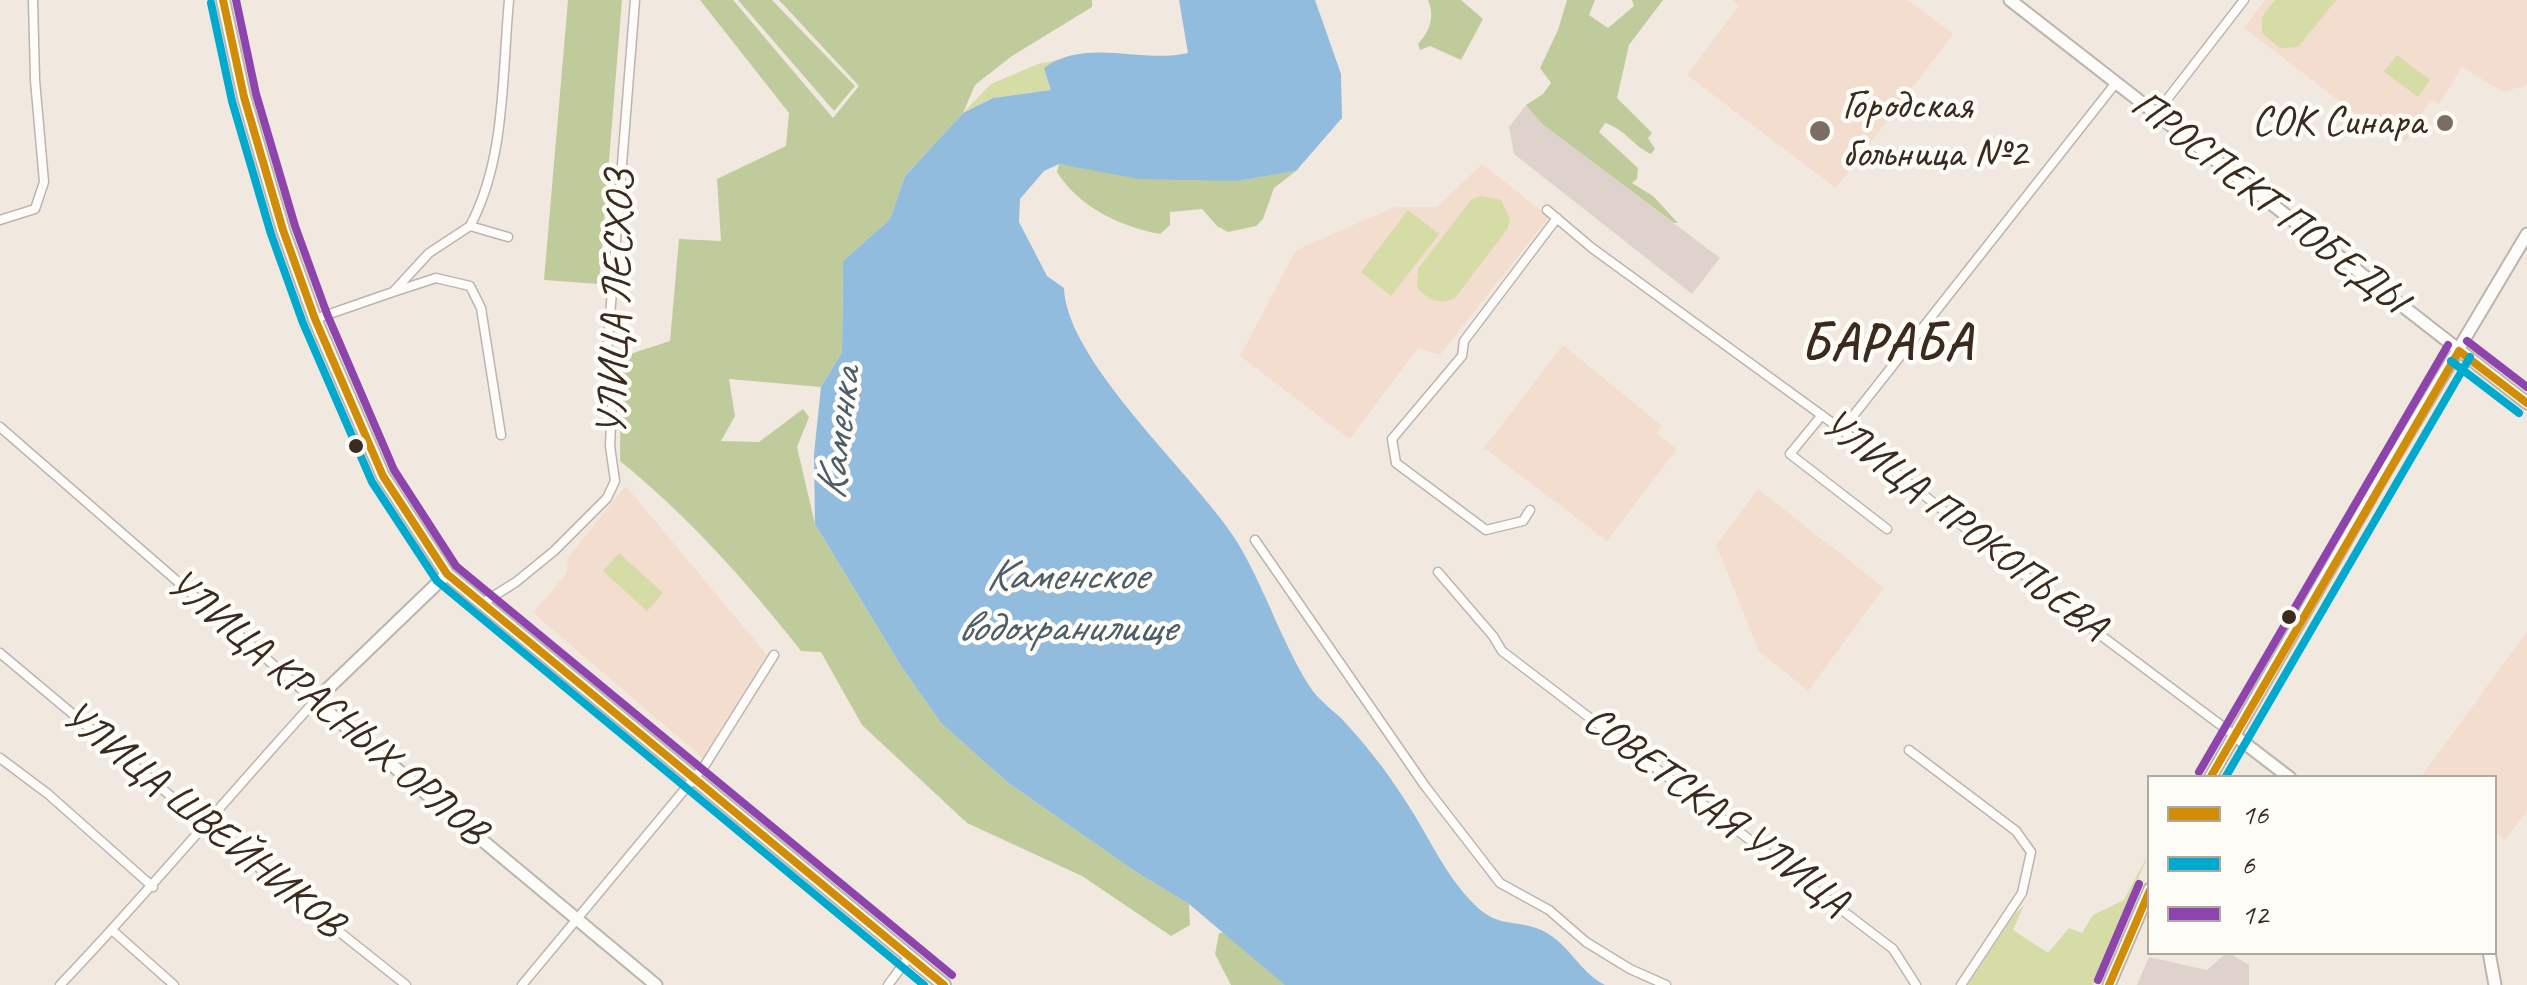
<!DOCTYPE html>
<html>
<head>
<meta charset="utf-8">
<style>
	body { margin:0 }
	#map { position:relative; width:2527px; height:985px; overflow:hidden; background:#f1e9df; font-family:Caveat,sans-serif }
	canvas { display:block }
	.legend { position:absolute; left:2147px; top:775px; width:350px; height:180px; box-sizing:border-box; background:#fdfcf7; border:2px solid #afa8a0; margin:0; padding:12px 18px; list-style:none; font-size:30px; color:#3b2a1e }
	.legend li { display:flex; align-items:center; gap:20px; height:50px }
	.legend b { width:50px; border:2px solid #afa8a0 }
</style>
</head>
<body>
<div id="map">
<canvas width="2527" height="985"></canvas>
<ul class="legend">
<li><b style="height:12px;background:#d18d06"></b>16</li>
<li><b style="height:12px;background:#00a9ce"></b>6</li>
<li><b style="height:12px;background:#8e44ad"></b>12</li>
</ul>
</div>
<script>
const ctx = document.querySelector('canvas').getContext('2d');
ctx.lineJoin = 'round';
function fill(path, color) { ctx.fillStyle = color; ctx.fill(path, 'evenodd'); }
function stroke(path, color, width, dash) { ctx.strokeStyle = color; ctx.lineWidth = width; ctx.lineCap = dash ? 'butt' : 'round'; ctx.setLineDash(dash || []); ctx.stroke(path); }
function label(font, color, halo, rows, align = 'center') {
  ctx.font = font + ' Caveat,sans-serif'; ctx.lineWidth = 9; ctx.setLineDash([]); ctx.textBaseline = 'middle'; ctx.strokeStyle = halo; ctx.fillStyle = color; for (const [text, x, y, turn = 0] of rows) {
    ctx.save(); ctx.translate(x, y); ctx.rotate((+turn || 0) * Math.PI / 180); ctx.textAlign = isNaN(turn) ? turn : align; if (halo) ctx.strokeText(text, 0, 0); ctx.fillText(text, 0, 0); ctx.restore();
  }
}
fill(new Path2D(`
	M1732,0H1907L1953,34L1836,188L1687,75L1739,6Z
	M2265,0H2527V85L2503,92L2462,67L2439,104L2430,100L2406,141L2372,126L2244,28Z
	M1482,164L1549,217L1440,355L1418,348L1350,439L1240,356L1296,250L1395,207H1437Z
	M1563,345L1662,426L1657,434L1677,449L1607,541L1484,448Z
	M626,486L767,655L703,758L533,613L566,574L569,556Z
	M1758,489L1884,588L1808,691L1759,651L1716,545Z
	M2527,632V811L2505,840L2495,832L2494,778H2425L2422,775Z`), '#f3ddce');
fill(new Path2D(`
	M1526,105L1542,124L1720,258L1692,294L1514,154L1509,127Z
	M2227,952L2249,965V985H2137L2149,957L2207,970Z`), '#dfd2cc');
fill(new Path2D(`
	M2275,0H2336L2298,47L2280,48L2262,33V17Z
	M1086,54L1169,57L1051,90L993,98L963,113L991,84L1038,64Z
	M2397,55L2430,80L2418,97L2384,72Z
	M1480,196L1501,200L1510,218L1508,228L1455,298C1439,305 1430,301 1417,288L1418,269L1471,200Z
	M1408,210L1439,234L1391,296L1361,272Z
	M619,553L663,593L647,611L603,571Z
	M2149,853L2093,985H1968L2015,914L2024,905L2013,930L2048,953L2069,928L2082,933L2093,915L2124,900Z`), '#d6dca5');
fill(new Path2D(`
	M568,0H622L599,284L544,280Z
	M700,0H733L833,118L859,86L779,0H1092V7L1012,56L975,85L963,113L905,176L890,219L843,261L842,352L821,387L729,379L735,416L721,441L759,442L803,409L809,417L797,447L815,524L901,666L941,723L1007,782L1136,872L1189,904L1190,925L1171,936L1082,876L967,823L862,725L821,652L801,651C747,582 689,517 620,461L621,357L670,341L679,239L721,241L717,179L786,146L789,113Z
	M738,0H772L855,86L834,111Z
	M1428,0H1461L1483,19L1461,60L1430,46L1420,50L1418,44C1430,31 1435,17 1428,0Z
	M1567,0H1595L1589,15L1608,28L1634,6L1632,0H1663L1629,45L1617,98L1652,133L1648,138L1655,149L1651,154C1633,146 1625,129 1605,123L1599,132L1638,168L1637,179L1632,183L1653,196L1678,223H1674L1542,124L1526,105L1543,94L1551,83L1540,68L1558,30Z
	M1059,164L1238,181L1296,171L1274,188L1263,219L1256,226L1228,232L1217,226L1202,209L1170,212V225L1160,234C1119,226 1080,208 1057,172Z
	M1229,932L1286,985H1231L1215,954L1219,933Z`), '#c0cb9c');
fill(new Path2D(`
	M1179,0H1315L1341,74L1342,118L1296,171L1238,181L1139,179L1059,164L1044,171L1020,199L1019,222L1047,276L1064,288C1066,361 1193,474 1234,537C1264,584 1280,640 1310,687C1318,699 1331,709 1342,719C1365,744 1385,769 1403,797C1427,832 1443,873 1474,904C1496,927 1513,920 1536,928C1568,939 1577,971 1605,985H1285L1189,904L1136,872L1007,782L941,723L901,666L815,524L814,454L821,387L842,352L843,261L890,219L905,176L963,113L993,98L1051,90L1044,68C1086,37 1141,64 1188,53Z`), '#92bcde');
const street = new Path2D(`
	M2155,115L2244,0
	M1547,210L1592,248L1842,430L2091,628L2234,735
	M0,220L35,209L44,182L35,80L33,0
	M470,226C506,159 502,74 509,0
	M393,292L436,278L470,286L481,308L501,435
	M315,319L393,292L429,253L470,226L508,237
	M1822,415L1790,454L1887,529
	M0,427L315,701C229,795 148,893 60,985
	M1842,430L2115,84
	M1530,510L1523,521L1486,530L1396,463L1392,439L1462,356L1464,341L1557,218
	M1255,540L1425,786L1500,883L1549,910L1586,942L1630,969L1666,985
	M1438,572L1493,636L1502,651L1893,949L1916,985
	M481,604L516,582L554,551L607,498L615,481L610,446L612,401L607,354L635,0
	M0,653L204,824L406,985
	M1909,750L2016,831L2031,852L2022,893L1961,985
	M0,758L48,794L153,887
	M112,930L174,985
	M522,985L705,765L774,655
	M888,985L909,957`);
const secondary = new Path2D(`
	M2010,0L2527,403
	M447,574L315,701L656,985
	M2234,735L2290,778
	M2210,778L2384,474L2527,234
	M2489,952L2495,985
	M2109,985L2150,889`);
const primary = new Path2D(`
	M223,0L244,97L283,230L315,319L383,476L447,574L944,985`);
stroke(street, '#bcb5ae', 11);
stroke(secondary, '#bcb5ae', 15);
stroke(primary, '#bcb5ae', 16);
stroke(street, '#fdfcfa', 8);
stroke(secondary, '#fdfcfa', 11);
stroke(primary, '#fdfcfa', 12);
stroke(new Path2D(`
	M223,0L244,97L283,230L315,319L383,476L447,574L944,985
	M2459,351L2527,403
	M2210,778L2459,351
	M2109,985L2150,890`), '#d18d06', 8);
stroke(new Path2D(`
	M211,3L232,101L271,234L303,323L372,482L437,581L924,985
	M2451,361L2519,413
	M2225,778L2470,357`), '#00a9ce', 8);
stroke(new Path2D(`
	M236,0L256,94L295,226L327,314L394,470L456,566L952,975
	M2467,341L2527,387
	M2199,772L2448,345
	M2098,980L2139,884`), '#8e44ad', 8);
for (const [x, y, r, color] of [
	[2445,123,10,"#7b6d62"],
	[1820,131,12,"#7b6d62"],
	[356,446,9,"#3b2a1e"],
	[2289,617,9,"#3b2a1e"]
]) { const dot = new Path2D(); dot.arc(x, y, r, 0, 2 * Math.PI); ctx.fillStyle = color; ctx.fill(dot); stroke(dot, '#fdfcf7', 4); }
label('42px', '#3b2a1e', '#fdfcf7', [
	["Городская",1842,107],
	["больница №2",1842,155],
	["СОК Синара",2425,123,"right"]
], 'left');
label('42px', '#3b2a1e', '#fdfcf7', [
	["ПРОСПЕКТ ПОБЕДЫ",2268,203,38],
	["УЛИЦА ЛЕСХОЗ",618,303,-88],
	["УЛИЦА ПРОКОПЬЕВА",1963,526,38],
	["УЛИЦА КРАСНЫХ ОРЛОВ",326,708,40],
	["СОВЕТСКАЯ УЛИЦА",1715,812,37],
	["УЛИЦА ШВЕЙНИКОВ",202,820,39]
]);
label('italic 45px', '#4e5d6a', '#fdfcf7', [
	["Каменка",840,434,-83],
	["Каменское",1066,577],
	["водохранилище",1066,629]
]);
ctx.letterSpacing = '2.5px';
label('bold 52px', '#3b2a1e', '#fdfcf7', [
	["БАРАБА",1887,345]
]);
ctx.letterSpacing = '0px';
</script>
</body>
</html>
